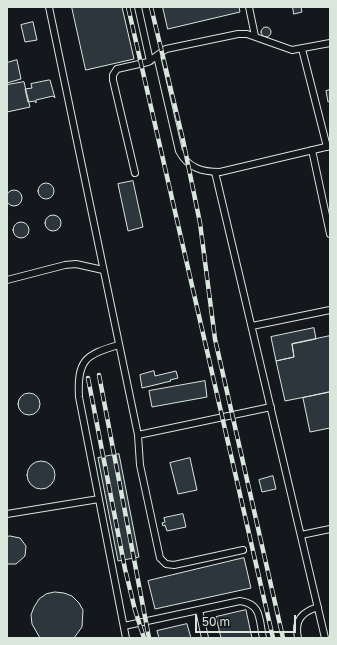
<!DOCTYPE html>
<html>
<head>
<meta charset="utf-8">
<style>
	body { margin:0 }
	#map { position:relative; width:337px; height:645px; overflow:hidden; background:#14181c; font-family:"Golos Text",sans-serif }
	canvas { display:block }
	.frame { position:absolute; inset:0; border:8px solid #d8e6dc; pointer-events:none }
	.scale { position:absolute; left:195px; top:615px; width:101px; height:18px; box-sizing:border-box; border:2px solid #d8e6dc; border-top:0; padding-left:5px; font-size:12px; line-height:14px; white-space:nowrap; color:#d8e6dc; -webkit-text-stroke:3px #14181c; paint-order:stroke }
</style>
</head>
<body>
<div id="map">
<canvas width="337" height="645"></canvas>
<div class="frame"></div>
<div class="scale">50 m</div>
</div>
<script>
const ctx = document.querySelector('canvas').getContext('2d');
ctx.lineJoin = 'round';
function fill(path, color) { ctx.fillStyle = color; ctx.fill(path, 'evenodd'); }
function stroke(path, color, width, dash) { ctx.strokeStyle = color; ctx.lineWidth = width; ctx.lineCap = dash ? 'butt' : 'round'; ctx.setLineDash(dash || []); ctx.stroke(path); }
const building = new Path2D(`
	M72,7H122L134,59L86,70Z
	M163,7H239L240,12L168,29Z
	M293,7H301L302,12L294,14Z
	M33,22L37,40L25,42L21,25Z
	M261 32a5 5 0 1 1 10 0a5 5 0 1 1-10 0Z
	M17,60L21,79L7,83V63Z
	M49,80H50L55,98L53,96L36,100V103L35,101L28,102L25,89L32,88L31,84Z
	M24,82L30,107L7,112V85Z
	M330,90V101L328,102L326,91Z
	M133,181L143,227L128,231L118,184Z
	M38 191a8 8 0 1 1 16 0a8 8 0 1 1-16 0Z
	M6 198a8 8 0 1 1 16 0a8 8 0 1 1-16 0Z
	M45 223a8 8 0 1 1 16 0a8 8 0 1 1-16 0Z
	M13 230a8 8 0 1 1 16 0a8 8 0 1 1-16 0Z
	M314,328L316,339L292,344L294,357L276,361L271,337Z
	M330,336V392L285,401L276,361L294,357L292,344Z
	M154,371L155,376L176,371L178,378L170,380L171,381L142,388L140,375Z
	M205,381L207,397L152,407L149,391Z
	M330,392V428L310,432L303,398Z
	M18 404a11 11 0 1 1 22 0a11 11 0 1 1-22 0Z
	M119,454L139,557L118,561L98,458Z
	M190,458L197,490L178,494L170,463Z
	M27 475a14 14 0 1 1 28 0a14 14 0 1 1-28 0Z
	M273,476L276,489L262,492L259,480Z
	M183,514L186,527L167,531L165,525L163,526L162,523L165,522L164,518Z
	M10,536L20,538L26,546L25,556L16,564H7V537Z
	M244,558L251,588L155,609L148,581Z
	M55,592L64,593L72,596L79,603L83,610L82,627L74,638H40L32,624L31,615L34,607L39,599L46,594Z
	M246,610L252,638H221L216,617Z
	M187,624L191,638H159L157,631Z`);
fill(building, '#2c363c');
stroke(building, '#d8e6dc', 1);
const service = new Path2D(`
	M49,7L138,435L140,465L160,558L166,564L174,565L243,550
	M138,7L150,61
	M249,7L255,36
	M302,49L327,147
	M157,56L179,151C188,168 202,172 220,172L330,146
	M312,150L330,234
	M215,172L325,638
	M135,173L113,80V75L117,69L148,62L166,49L238,34H247L292,50L330,43
	M7,280L65,265L76,264L103,270
	M252,326L330,310
	M119,345C85,354 77,361 79,397L126,638
	M138,435L271,407
	M7,514L99,499
	M301,535L330,529
	M199,610L205,638
	M124,626L240,601C262,604 259,620 263,638
	M298,638C294,620 302,612 318,607`);
stroke(service, '#d8e6dc', 8);
stroke(service, '#14181c', 6);
const rail = new Path2D(`
	M128,7L273,638
	M151,7L183,140L200,223L215,339L283,638
	M99,375L149,638
	M88,378L125,569L135,610L144,638`);
stroke(rail, '#d8e6dc', 4.5);
stroke(rail, '#14181c', 3, [9]);
</script>
</body>
</html>
